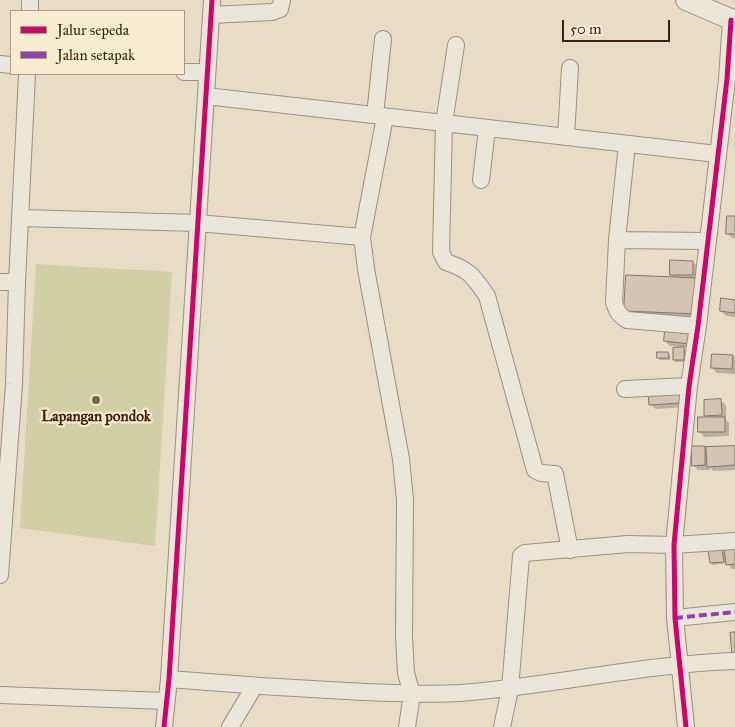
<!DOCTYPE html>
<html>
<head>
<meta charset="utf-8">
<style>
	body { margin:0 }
	#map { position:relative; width:735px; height:727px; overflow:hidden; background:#e7ddc4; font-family:"IM FELL Great Primer",serif }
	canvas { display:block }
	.legend { position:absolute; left:10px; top:10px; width:175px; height:65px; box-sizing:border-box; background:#f8edd0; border:1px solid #ad9b82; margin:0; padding:6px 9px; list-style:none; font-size:15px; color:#3c210e }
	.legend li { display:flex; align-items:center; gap:10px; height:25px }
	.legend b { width:25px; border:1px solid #ad9b82 }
	.scale { position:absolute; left:562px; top:20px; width:108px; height:22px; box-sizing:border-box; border:2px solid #3c210e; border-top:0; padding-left:6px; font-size:15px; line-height:18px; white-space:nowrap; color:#3c210e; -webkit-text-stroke:4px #f8edd0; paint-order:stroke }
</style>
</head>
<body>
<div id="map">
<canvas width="735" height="727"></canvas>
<ul class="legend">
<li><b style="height:6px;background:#d6006c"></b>Jalur sepeda</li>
<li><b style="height:6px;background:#8e44ad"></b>Jalan setapak</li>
</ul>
<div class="scale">50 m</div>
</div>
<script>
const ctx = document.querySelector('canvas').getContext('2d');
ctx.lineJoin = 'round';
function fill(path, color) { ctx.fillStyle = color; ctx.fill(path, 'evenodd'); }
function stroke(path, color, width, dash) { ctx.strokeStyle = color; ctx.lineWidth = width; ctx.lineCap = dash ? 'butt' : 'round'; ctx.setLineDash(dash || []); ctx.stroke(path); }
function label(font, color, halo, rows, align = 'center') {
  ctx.font = font + ' "IM FELL Great Primer",serif'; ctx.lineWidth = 4.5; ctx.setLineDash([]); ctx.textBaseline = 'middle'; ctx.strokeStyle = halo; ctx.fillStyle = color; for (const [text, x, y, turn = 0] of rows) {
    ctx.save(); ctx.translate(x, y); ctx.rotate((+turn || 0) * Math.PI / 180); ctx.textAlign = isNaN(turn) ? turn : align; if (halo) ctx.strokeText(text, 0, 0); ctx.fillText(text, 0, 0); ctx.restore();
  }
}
fill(new Path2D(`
	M36,264L172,272L155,546L20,528Z`), '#d0cfa5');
fill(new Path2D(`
	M735,217V238H732L727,233Z
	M693,262L698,267L705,321L633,318L626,310L675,279L671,275Z
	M735,301V317L726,316L721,311Z
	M690,335L694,348L670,346L665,341Z
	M684,348L686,351V362H676L674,360Z
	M668,353L670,355V360H660L658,358Z
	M733,356L735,359V374L717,373L712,368Z
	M679,391L684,396L685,407L656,409L651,405Z
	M721,401L726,405V420L729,423V436L704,437L700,432L709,418L706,415Z
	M704,447L706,449L735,447V470L713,471L710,467V470H698L693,465Z
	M735,548V569H732L727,563L713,565L711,563L722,550L726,554Z`), '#0003');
const building = new Path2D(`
	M727,216H735V234H726Z
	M670,260L693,261V275H670Z
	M626,275L699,278L698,314L624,311Z
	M721,298L735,300V313L720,311Z
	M665,331L691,334L690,344L664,341Z
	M684,347V360H673V348Z
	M657,352H668L669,358H657Z
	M712,354L733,355L732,369L711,368Z
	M679,390L680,403L649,405L648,392Z
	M721,399L722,415L704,416V400Z
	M698,417H725V432H698Z
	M692,446H705V465L692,466Z
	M735,446V465L707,467L706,447Z
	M735,547V564L726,565L724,548Z
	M722,549L724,562L710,563L708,550Z
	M735,632V655H732L730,633Z`);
fill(building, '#d4c4b2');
stroke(building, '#817768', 1);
const minor = new Path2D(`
	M30,11V0
	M211,15L272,12L280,9L282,0
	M456,45L444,123L441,252L446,262C470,270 473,276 487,296L535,470L541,473L555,474L570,550
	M0,64L11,65
	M184,72H207
	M206,96L717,154
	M375,115L383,39
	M385,117L362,237L366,269L401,459L405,500L404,637L406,673L412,694L407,727
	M566,137L570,68
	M627,144L617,240L614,302C617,312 619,315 627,320L698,326
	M481,180L487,129
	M21,218L197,223L362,237
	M617,240L707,241
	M0,282H17
	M625,389L689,386
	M0,575L14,384L17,282L27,74
	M675,618L735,612
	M169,679C228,684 287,688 346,691C384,693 422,695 460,693C552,686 643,664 735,661
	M0,695L166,701
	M164,727L169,679L212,0
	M230,727L254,687
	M502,727L510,689L521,556L525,553L628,544L674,545L735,541
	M686,727L675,618L674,545L689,386L698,326L727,79L731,20`);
const tertiary = new Path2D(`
	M686,0L735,21`);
stroke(minor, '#999080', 18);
stroke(tertiary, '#999080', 22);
stroke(minor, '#eae6d9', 16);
stroke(tertiary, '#eae6d9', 20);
stroke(new Path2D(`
	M675,618L735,612`), '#8e44ad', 4, [8, 4]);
stroke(new Path2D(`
	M164,727L169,679L212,0
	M686,727L675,618L674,545L689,386L698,326L727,79L731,20`), '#d6006c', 5);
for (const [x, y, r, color] of [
	[96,400,5,"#78634e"]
]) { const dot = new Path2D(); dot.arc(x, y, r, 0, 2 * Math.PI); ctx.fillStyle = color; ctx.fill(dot); stroke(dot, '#f8edd0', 2); }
label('bold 15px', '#3c210e', '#f8edd0', [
	["Lapangan pondok",96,417]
]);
</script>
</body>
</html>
